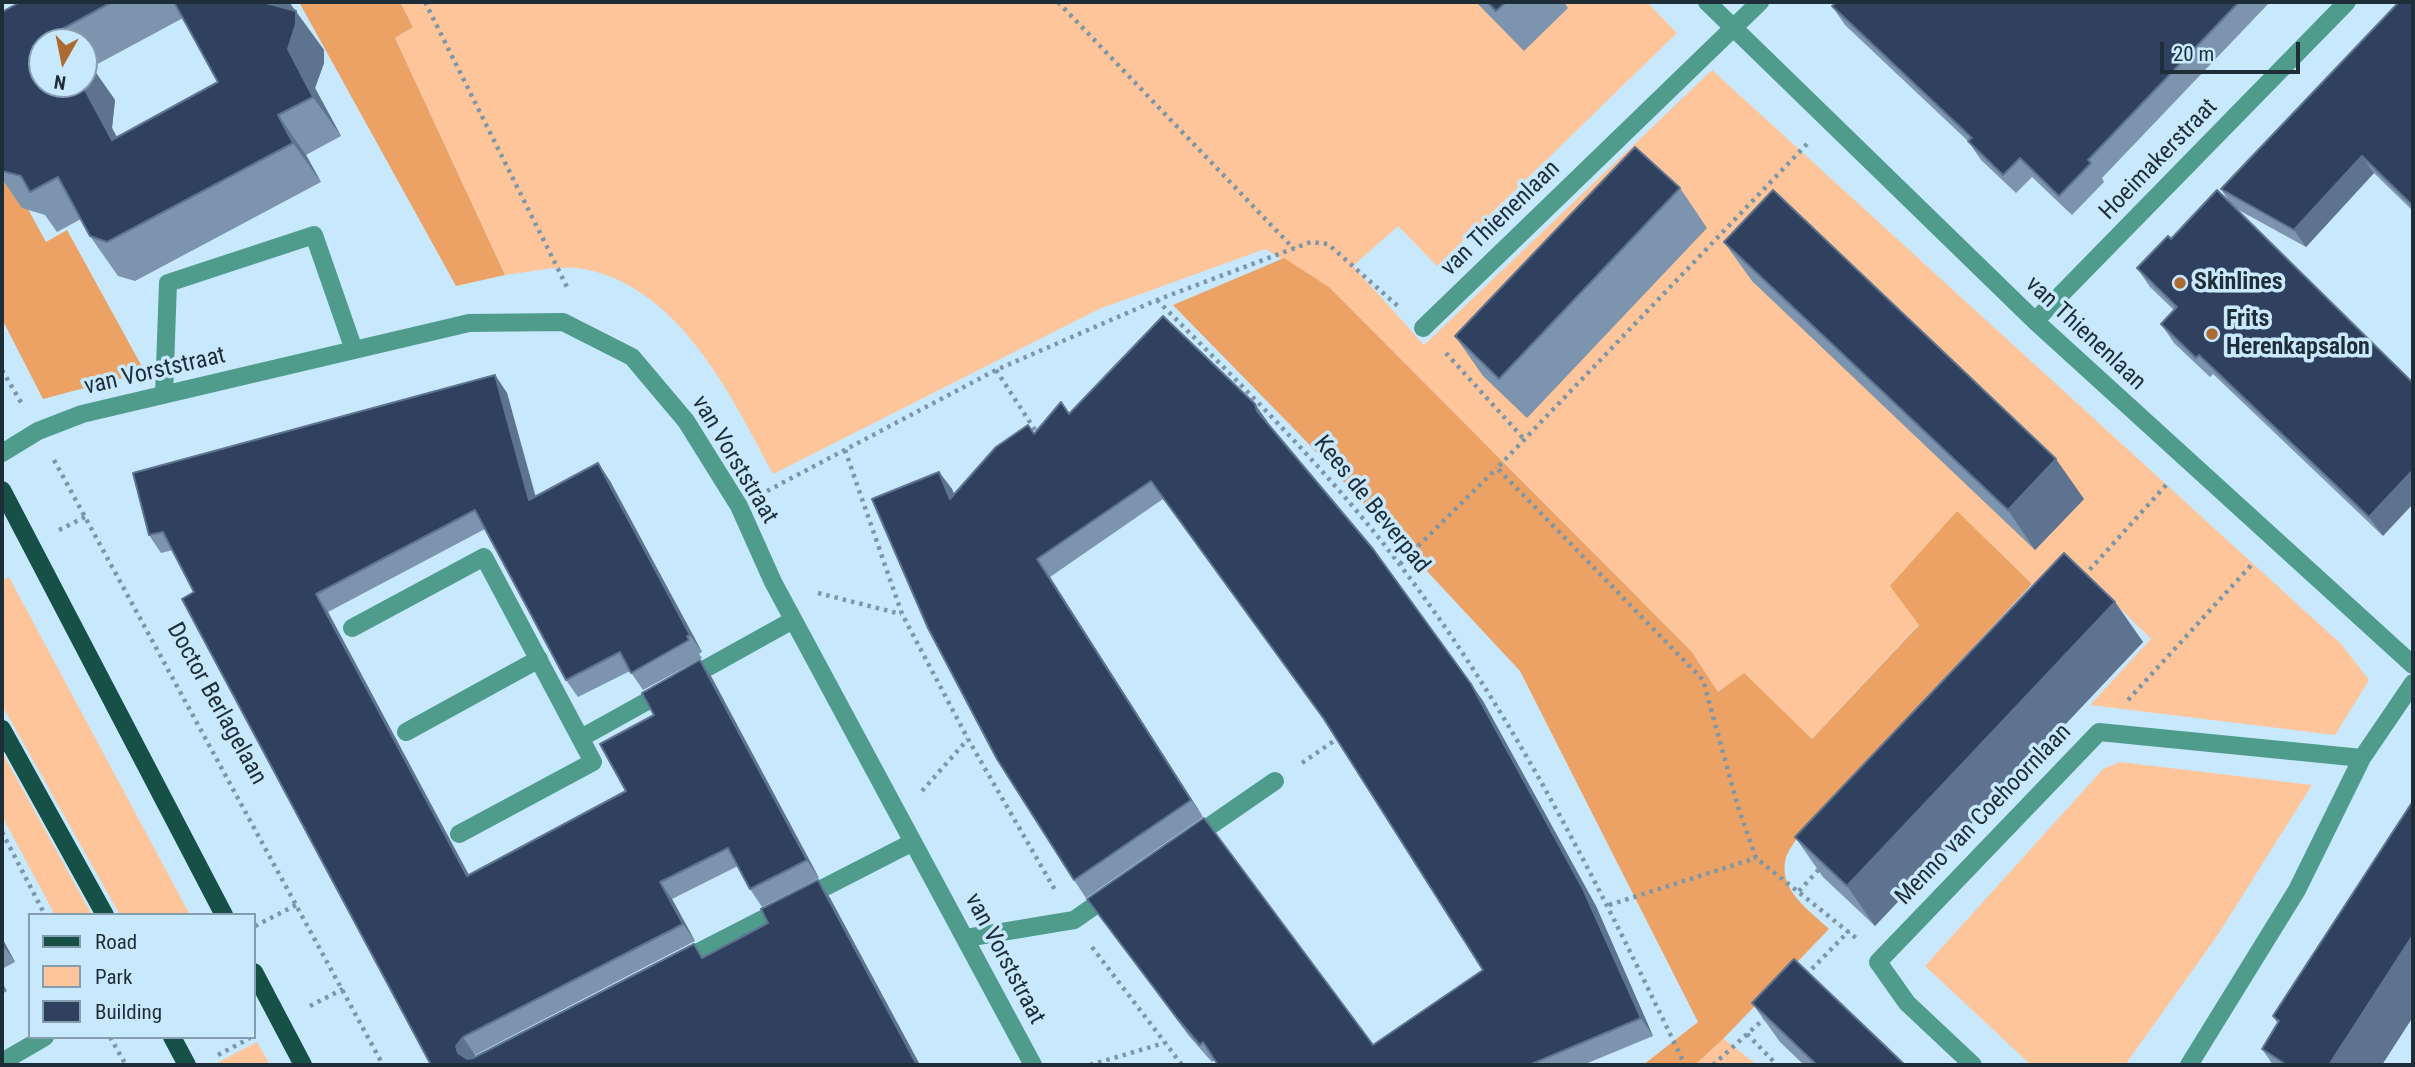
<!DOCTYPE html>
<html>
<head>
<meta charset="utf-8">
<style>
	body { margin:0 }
	#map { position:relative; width:2415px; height:1067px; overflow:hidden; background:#c8e8fe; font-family:"Roboto Condensed",sans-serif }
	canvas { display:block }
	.frame { position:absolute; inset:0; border:4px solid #1e2e38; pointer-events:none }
	.legend { position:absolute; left:28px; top:913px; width:228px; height:126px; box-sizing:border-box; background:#c8e8fe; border:2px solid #849eaf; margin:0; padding:9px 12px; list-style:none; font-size:21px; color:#1e2e38 }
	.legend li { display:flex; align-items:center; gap:14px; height:35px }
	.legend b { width:35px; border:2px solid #849eaf }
	.north { position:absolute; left:28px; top:28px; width:70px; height:70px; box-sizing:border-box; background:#c8e8fe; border:2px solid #849eaf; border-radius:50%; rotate:189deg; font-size:19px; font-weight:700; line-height:28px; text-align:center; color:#1e2e38 }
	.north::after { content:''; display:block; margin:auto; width:24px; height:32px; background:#ab6b33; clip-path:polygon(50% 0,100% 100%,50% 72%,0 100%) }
	.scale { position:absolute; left:2160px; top:42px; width:140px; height:32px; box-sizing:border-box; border:4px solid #1e2e38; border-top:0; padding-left:9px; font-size:21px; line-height:24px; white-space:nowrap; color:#1e2e38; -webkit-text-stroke:5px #c8e8fe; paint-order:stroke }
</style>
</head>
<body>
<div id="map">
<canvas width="2415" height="1067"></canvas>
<div class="frame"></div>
<ul class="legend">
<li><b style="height:9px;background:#175046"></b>Road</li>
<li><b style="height:19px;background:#fdc599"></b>Park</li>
<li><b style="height:19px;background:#2f415f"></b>Building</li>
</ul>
<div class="north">N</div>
<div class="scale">20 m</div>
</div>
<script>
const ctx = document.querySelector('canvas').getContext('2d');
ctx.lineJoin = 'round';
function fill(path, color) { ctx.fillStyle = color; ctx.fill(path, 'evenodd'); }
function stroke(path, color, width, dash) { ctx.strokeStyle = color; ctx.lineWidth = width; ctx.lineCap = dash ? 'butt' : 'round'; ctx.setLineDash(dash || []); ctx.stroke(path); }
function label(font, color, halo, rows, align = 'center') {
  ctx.font = font + ' "Roboto Condensed",sans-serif'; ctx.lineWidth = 7; ctx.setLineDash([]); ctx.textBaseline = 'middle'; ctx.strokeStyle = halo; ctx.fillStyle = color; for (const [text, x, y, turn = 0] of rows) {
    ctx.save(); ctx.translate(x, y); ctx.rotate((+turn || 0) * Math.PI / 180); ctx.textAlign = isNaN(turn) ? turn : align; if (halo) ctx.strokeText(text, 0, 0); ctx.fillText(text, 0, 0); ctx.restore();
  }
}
fill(new Path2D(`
	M400,2H1647L1677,33L1437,266L1398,226L1353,266L1424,345L1712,70L2341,644L2369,680L2335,735L2090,705L2151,639L2081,570L2032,584L1956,511L1919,624L1812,739L1744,674L1718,692L1692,652L1329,287L1265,249L1099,309L773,474C731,396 681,289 585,269C560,264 530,272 505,275L395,38L413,27Z
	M9,577L190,915H120L2,705V581Z
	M2,752L92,915H55L2,816Z
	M2120,762L2312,785L2217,936L2125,1065H2031L1925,966L2103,769Z
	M1724,1038V1039L1757,1065H1695Z
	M257,1042L270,1065H213Z`), '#fdc599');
fill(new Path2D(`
	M299,2H400L413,27L395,38L505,275L456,286Z
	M2,161L46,242L67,230L145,372L43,399L2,319Z
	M1284,258L1329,287L1692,652L1718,692L1744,673L1812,739L1919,625L1890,586L1957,511L2032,584L1801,832C1796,841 1786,852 1785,862C1780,891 1810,911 1829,929L1724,1038L1695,1065H1643L1698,1022L1520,671L1302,437L1173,305Z`), '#eca265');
stroke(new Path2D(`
	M425,2L568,289
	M1058,2L1294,249
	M1807,144L1497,468L1703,680L1738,807L1756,858L1856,938
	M1157,300C1241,385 1327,469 1400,565C1517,718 1602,892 1685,1065
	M1446,353L1523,438
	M2,370L22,404
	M996,370L1035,430
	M845,450L902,614L968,739L1055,890
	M54,460L383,1065
	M767,491L996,370L1157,300L1311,242L1328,244L1400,308
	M59,530L85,517
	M1400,564L1497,468
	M2084,576L2167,484
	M818,593L901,614
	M2128,700L2254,562
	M1302,763L1341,736
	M922,791L968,739
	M2,832L45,915
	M1799,891L1822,866
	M1609,905L1756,858
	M255,926L298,904
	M1092,947L1182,1065
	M1806,975L1849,931
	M310,1006L343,989
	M1747,1034L1777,1065
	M110,1037L126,1065
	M218,1055L250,1038
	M1090,1065L1164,1043
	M1713,1065L1766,1017`), '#7e97a8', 4.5, [3.5, 5]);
stroke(new Path2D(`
	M1707,2L2035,321L2413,665
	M2035,321L2347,2
	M1423,328L1760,2
	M164,395L168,283L314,235L354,350
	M2,453L38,431L82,414L469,323L563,322L632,357L686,421L739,506L773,582L1033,1065
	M352,628L484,557L593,762L459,834
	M406,732L539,659
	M581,738L793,620
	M1191,839L1275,781
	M966,938L1074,920L1110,895
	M679,962L913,842
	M2,1062L45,1037
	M1973,1065L1907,1003L1878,962L2099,732L2362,758
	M2189,1065L2297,890L2362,758L2413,683`), '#4f9c8d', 18);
stroke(new Path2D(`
	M2,490L224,915
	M2,729L105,915
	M254,972L303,1065
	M172,1037L187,1065`), '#175046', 18);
fill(new Path2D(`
	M20,2H289L324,50V63L315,88L341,136L306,155L321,182L135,281L118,276L90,236L81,219L57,232L45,215L22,208L2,179V12ZM183,18L218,82L117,137L112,128L115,100L92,67ZM42,42H84V84Z
	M1476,2H1564L1568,8L1524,51Z
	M1837,2H2270L2102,178L2104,182L2072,215L2032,177L2016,193L1981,160L1968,141L1845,25L1832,6Z
	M2413,2V211L2374,173L2306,247L2235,208L2383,536L2213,374L2210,377L2174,343L2161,324L2174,310L2150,287L2137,268L2171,239L2230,203L2221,189Z
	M1680,188L1707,228L1527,418L1483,376L1455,336Z
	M1724,242L2084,499L2035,550L1752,281Z
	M495,375L507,393L536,497L598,463L610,481L702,652L699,654L702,658L643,690L630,671L578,697L566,680L485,529L328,612L469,875L626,791L654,715L700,660L712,678L819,878L762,907L750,889L738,866L672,899L695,941L475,1055L473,1058L694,944L703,957L768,923L818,880L830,898L920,1065H431L173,550L161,553L149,535Z
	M1255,404L1268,424L1483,701L1596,906L1653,1036L1583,1065H1218L1215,1060L1212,1062L1189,1036L1087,899L1373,1045L1483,970L1328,725L1163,499L1050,577L1203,817L1086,898L1074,880L939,472L952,489L954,495L1034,434Z
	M2115,602L2143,642L1875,926L1823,877L1795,837Z
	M2,938L15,962L2,969Z
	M2,982L7,991L2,994Z
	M1752,1003L1905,1065H1804L1780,1042Z
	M2273,1016L2382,1065H2273L2262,1049L2278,1024Z`), '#7c94ae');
fill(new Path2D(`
	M267,2H289L324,50V63L315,88L341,136L313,97L288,49L266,3Z
	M87,60L115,100L112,128L139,179L112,140L84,88Z
	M278,115L306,155L321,182L293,143Z
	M2362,156L2374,173L2306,247L2294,230Z
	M495,375L507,393L541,518L529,500Z
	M1255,404L1267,421L1269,429L1257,411Z
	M2056,459L2084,499L2035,550L2008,510Z
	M598,463L610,481L702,652L690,635Z
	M2413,470V504L2383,536L2369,517Z
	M939,472L952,489L963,516L950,499Z
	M1037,559L1050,577L1203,817L1191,800Z
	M316,594L328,612L479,894L467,876Z
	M2115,602L2143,642L1875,926L1847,886Z
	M700,660L712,678L819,878L807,860Z
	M1471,684L1483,701L1596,906L1653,1036L1641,1018Z
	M818,880L830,898L920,1065H917Z
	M660,882L672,899L695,941L683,924Z
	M2413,935V1017L2382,1065H2329Z
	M2,938L15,962L2,944Z
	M463,1037L475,1055L469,1064L458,1053L456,1046Z`), '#5d738f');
const building = new Path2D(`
	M20,2H112L40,41L42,42V84H84V59L87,60L84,88L112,140L218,82L174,2H267L266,3L296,11V24L288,49L313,97L278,115L293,143L107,242L90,236L58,177L30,192L21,176L2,171V12Z
	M1487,2H1506L1496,11Z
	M1837,2H2239L2088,160L2091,163L2059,196L2020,158L2003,175L1968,141L1972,138L1832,6Z
	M2399,2H2413V206L2362,156L2294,230L2221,189Z
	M1635,147L1680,188L1499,379L1455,336Z
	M1773,190L2056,459L2008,510L1724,242Z
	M2217,190L2413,383V470L2369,517L2199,355L2196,358L2161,324L2177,307L2137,268L2168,236L2171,239Z
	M1163,316L1255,404L1257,411L1373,549L1471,684L1583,889L1641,1018L1529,1065H1218L1203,1042L1200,1045L1177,1018L1087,899L1204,818L1373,1045L1483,970L1324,719L1151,481L1037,559L1191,800L1074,880L997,759L928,628L872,499L939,472L950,499L996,447L1028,425L1034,434L1061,402L1069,414Z
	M495,375L529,500L598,463L690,635L687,636L689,640L631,673L620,652L566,680L475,510L316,594L467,876L626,791L600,744L654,715L642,693L700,660L807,860L750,889L728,848L660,882L683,924L463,1037L456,1046L458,1053L467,1059L473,1058L694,944L702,958L768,923L761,909L818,880L917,1065H431L182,599L194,592L163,532L149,535L133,473Z
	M2064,553L2115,602L1847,886L1795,837Z
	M2413,801V935L2329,1065H2287L2262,1049L2279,1021L2273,1016Z
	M1794,959L1905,1065H1817L1752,1003Z`);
fill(building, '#2f415f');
stroke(building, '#5d738f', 2);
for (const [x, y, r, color] of [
	[2180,283,7,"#ab6b33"],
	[2212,334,7,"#ab6b33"]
]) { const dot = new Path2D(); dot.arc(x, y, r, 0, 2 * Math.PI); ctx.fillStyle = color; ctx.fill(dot); stroke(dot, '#c8e8fe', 2.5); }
label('24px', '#1e2e38', '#c8e8fe', [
	["Hoeimakerstraat",2159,160,-46],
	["van Thienenlaan",1501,219,-44],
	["van Thienenlaan",2085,334,43],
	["van Vorststraat",155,372,-13],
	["van Vorststraat",734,460,59],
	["Kees de Beverpad",1371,505,51],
	["Doctor Berlagelaan",216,704,61],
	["Menno van Coehoornlaan",1984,815,-46],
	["van Vorststraat",1004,959,62]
]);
label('bold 24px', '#1e2e38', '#c8e8fe', [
	["Skinlines",2194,283],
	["Frits",2226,320],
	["Herenkapsalon",2226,348]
], 'left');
</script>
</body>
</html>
